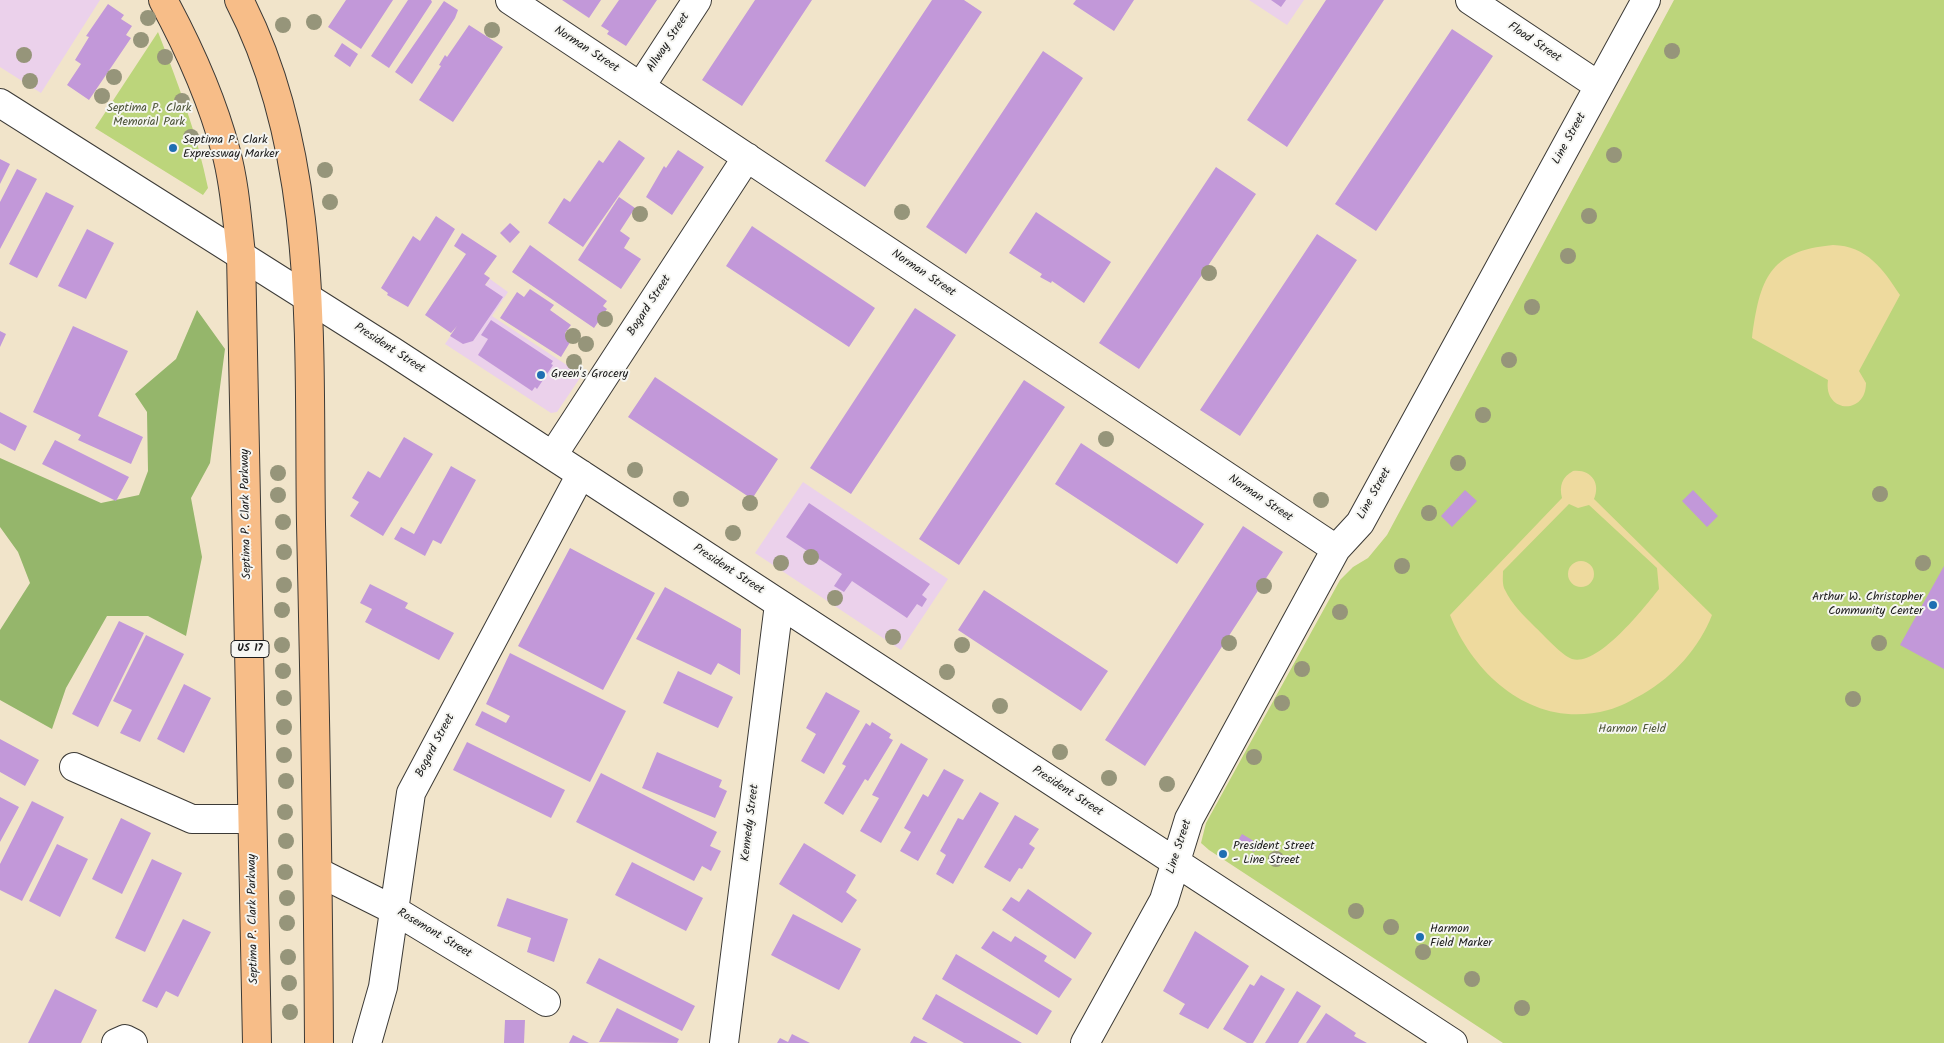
<!DOCTYPE html>
<html>
<head>
<meta charset="utf-8">
<style>
	body { margin:0 }
	canvas { display:block; background:#f1e4ca }
</style>
</head>
<body>
<canvas width="1944" height="1043"></canvas>
<script>
const ctx = document.querySelector('canvas').getContext('2d');
ctx.lineJoin = 'round';
function fill(path, color) { ctx.fillStyle = color; ctx.fill(path, 'evenodd'); }
function stroke(path, color, width, dash) { ctx.strokeStyle = color; ctx.lineWidth = width; ctx.lineCap = dash ? 'butt' : 'round'; ctx.setLineDash(dash || []); ctx.stroke(path); }
function label(font, color, halo, rows, align = 'center') {
  ctx.font = font + ' Kalam,sans-serif'; ctx.lineWidth = 4; ctx.setLineDash([]); ctx.textBaseline = 'middle'; ctx.strokeStyle = halo; ctx.fillStyle = color; for (const [text, x, y, turn = 0] of rows) {
    ctx.save(); ctx.translate(x, y); ctx.rotate((+turn || 0) * Math.PI / 180); ctx.textAlign = isNaN(turn) ? turn : align; if (halo) ctx.strokeText(text, 0, 0); ctx.fillText(text, 0, 0); ctx.restore();
  }
}
fill(new Path2D(`
	M0,0H100L41,93L0,67Z
	M1249,0H1304L1287,25Z
	M490,279L508,292L492,316L582,375L557,412L551,413L445,344Z
	M803,482L948,579L901,650L755,553Z`), '#ebd1eb');
fill(new Path2D(`
	M1674,0H1944V1043H1503L1209,850L1201,843L1206,823L1340,580L1353,567L1368,558L1387,535Z
	M158,32C178,83 197,134 208,188L203,195L95,128Z`), '#bcd57b');
fill(new Path2D(`
	M197,310L225,349L210,463L191,498L202,557L186,636L148,616H107L66,688L52,729L0,700V630L30,583L18,552L0,527V458L101,503L139,495L148,471L147,412L135,394L176,359Z`), '#95b66b');
fill(new Path2D(`
	M1833,245C1867,246 1883,269 1900,295L1859,371L1866,383C1866,416 1823,413 1828,380L1752,338C1760,280 1768,251 1833,245Z
	M1573,471C1591,469 1601,483 1594,499L1712,615C1699,648 1674,676 1643,694C1632,700 1620,707 1608,710C1536,730 1475,678 1450,615L1562,498C1559,486 1562,477 1573,471ZM1569,504L1578,508L1589,505L1657,568L1659,589C1644,608 1598,667 1572,659C1561,655 1543,634 1534,626C1524,616 1511,603 1505,590C1502,585 1503,577 1503,571Z
	M1568 574a13 13 0 1 1 26 0a13 13 0 1 1-26 0Z`), '#eeda9e');
fill(new Path2D(`
	M346,0H393L361,49L328,27Z
	M408,0H431L432,2L389,68L371,56Z
	M562,0H601L589,18Z
	M619,0H657L626,46L607,34L609,31L601,26Z
	M755,0H812L742,106L702,80Z
	M932,0H964L982,12L865,187L825,161Z
	M1076,0H1134L1114,31L1073,4Z
	M1271,0H1286L1281,7Z
	M1326,0H1384L1287,147L1247,120Z
	M444,1L458,10L455,18L412,84L395,72Z
	M108,4L124,15L121,19L132,26L126,35L131,38L89,100L67,85L81,64L75,60L89,37L86,36Z
	M469,25L503,47L453,122L419,100L441,66L439,65L445,55L447,57Z
	M1452,29L1493,56L1376,231L1335,204Z
	M342,43L358,54L350,67L334,56Z
	M1043,51L1083,78L966,254L926,227Z
	M619,140L645,158L583,247L548,223L564,198L570,202L599,160L603,163Z
	M678,150L704,167L672,215L646,197L664,166L666,168Z
	M0,159L10,164L0,184Z
	M1216,167L1256,194L1139,369L1099,343Z
	M17,169L37,179L0,249V202Z
	M46,192L74,206L37,278L9,264Z
	M619,197L635,208L620,231L630,238L624,248L641,259L621,289L578,260Z
	M1036,212L1111,262L1084,303L1052,281L1051,283L1040,277L1042,274L1009,253Z
	M436,216L455,229L408,307L387,295L388,293L381,288L413,236L420,241Z
	M510,223L520,232L510,243L500,233Z
	M752,226L875,308L849,347L726,266Z
	M87,229L114,243L86,299L58,286Z
	M462,233L497,256L484,274L490,278L485,285L503,297L473,341L463,344L450,336L457,326L451,333L425,315L466,254L454,246Z
	M1317,234L1357,260L1240,436L1200,410Z
	M530,245L607,301L603,306L607,309L594,328L512,272Z
	M530,289L554,305L550,310L571,325L565,333L572,339L561,357L500,318L517,292L524,297Z
	M915,308L956,335L851,494L810,468Z
	M491,320L553,361L551,364L553,365L537,389L535,387L532,391L478,355L488,339L481,335Z
	M73,326L128,351L98,416L143,437L131,464L78,440L81,435L33,412Z
	M0,331L6,334L0,347Z
	M655,377L778,459L752,499L628,417Z
	M1024,380L1065,407L959,565L919,539Z
	M0,412L27,426L15,451L0,443Z
	M404,437L433,454L383,536L350,516L359,502L352,498L368,471L380,478Z
	M55,440L129,477L116,501L42,464Z
	M1081,443L1204,524L1177,564L1055,484Z
	M451,466L476,480L441,544L433,540L425,556L394,539L401,527L414,534Z
	M1465,490L1477,501L1452,527L1441,516Z
	M1693,490L1718,516L1707,527L1682,501Z
	M809,503L930,584L922,595L927,599L922,607L917,604L907,618L852,581L844,592L834,586L842,574L786,537Z
	M1243,526L1283,552L1145,766L1105,740Z
	M570,548L655,593L603,690L518,646Z
	M1944,566V669L1900,645Z
	M370,584L408,603L405,608L454,633L439,660L365,622L372,609L360,603Z
	M665,587L741,629L740,675L718,663L711,675L636,639Z
	M984,590L1108,671L1081,711L958,630Z
	M119,621L144,633L98,727L72,714Z
	M146,635L184,654L140,742L120,733L132,710L113,701Z
	M510,653L626,711L590,782L475,725L482,711L506,723L510,716L486,704Z
	M678,671L733,697L718,728L663,703Z
	M184,684L211,698L184,753L157,739Z
	M826,692L860,711L824,774L801,761L816,734L806,728Z
	M872,722L891,734L889,738L893,740L868,781L865,779L843,815L824,803L846,766L842,764L866,723L870,726Z
	M0,739L39,760L25,786L0,772Z
	M467,742L565,790L551,818L453,770Z
	M901,743L928,759L881,843L860,831L879,798L872,795Z
	M657,752L722,780L719,787L727,791L715,818L642,788Z
	M944,769L964,780L918,861L900,851L911,832L904,828L923,794L928,797Z
	M601,773L717,832L710,846L721,851L711,871L702,866L694,881L576,822Z
	M980,792L999,803L953,884L936,874L946,855L940,851L958,818L963,820Z
	M0,797L19,807L0,842Z
	M32,801L64,817L22,901L0,890V864Z
	M1015,815L1039,829L1029,844L1035,848L1022,869L1019,868L1010,882L984,867Z
	M121,818L151,833L122,894L92,879Z
	M1242,834L1259,844L1254,852L1237,842Z
	M804,843L856,875L846,892L857,900L842,923L779,884Z
	M57,844L88,859L60,917L29,901Z
	M152,859L182,873L145,952L115,938Z
	M632,862L703,898L686,931L615,895Z
	M1028,889L1092,933L1075,959L1002,910L1011,897L1019,902Z
	M507,898L568,919L554,962L527,952L531,938L497,926Z
	M793,914L861,949L839,990L771,955Z
	M183,919L211,932L178,997L166,991L157,1008L142,1001Z
	M993,931L1011,942L1015,936L1047,956L1044,961L1072,979L1059,998L981,948Z
	M1195,931L1249,966L1208,1029L1179,1014L1185,1004L1163,991Z
	M956,954L1052,1011L1037,1035L942,979Z
	M599,958L695,1006L682,1031L586,983Z
	M1261,975L1285,989L1253,1043H1247L1223,1029L1250,984L1254,986Z
	M55,989L97,1010L81,1043H28Z
	M1297,991L1321,1006L1298,1043H1265Z
	M936,994L1022,1043H964L922,1019Z
	M617,1008L679,1039L677,1043L599,1042Z
	M1326,1013L1356,1033L1354,1036L1367,1043H1306Z
	M505,1020H525L524,1043H504Z
	M792,1034L810,1043H777L780,1038L788,1042Z
	M573,1035L589,1043H569Z
	M914,1036L928,1043H910Z`), '#c298d9');
const minor = new Path2D(`
	M510,0L1336,549
	M1470,0L1599,86
	M641,86L697,0
	M0,103L392,351L1453,1043
	M553,455L747,157
	M74,767L192,819H252
	M318,872L394,910L546,1002
	M116,1043L125,1039L133,1043
	M367,1043L383,987L411,793L581,474
	M724,1043L779,604
	M1085,1043L1164,900L1189,819L1195,808L1336,549L1360,523L1646,0`);
const highway = new Path2D(`
	M163,0C189,48 212,99 226,152C235,185 237,220 241,254L257,1043
	M239,0C321,158 308,352 311,524C315,697 318,870 319,1043`);
stroke(minor, '#3c3a36', 30);
stroke(highway, '#3c3a36', 30);
stroke(minor, '#fff', 28);
stroke(highway, '#f7bd88', 28);
ctx.fillStyle = '#96957a';
for (const [x, y] of [
	[148,18],
	[314,22],
	[283,25],
	[492,30],
	[141,40],
	[1672,51],
	[24,55],
	[165,57],
	[114,77],
	[30,81],
	[102,96],
	[182,101],
	[191,137],
	[1614,155],
	[325,170],
	[330,202],
	[902,212],
	[640,214],
	[1589,216],
	[1568,256],
	[1209,273],
	[1532,307],
	[605,319],
	[573,336],
	[586,344],
	[1509,360],
	[574,362],
	[1483,415],
	[1106,439],
	[1458,463],
	[635,470],
	[278,473],
	[1880,494],
	[278,495],
	[681,499],
	[1321,500],
	[750,503],
	[1429,513],
	[283,522],
	[733,533],
	[284,552],
	[811,557],
	[781,563],
	[1923,563],
	[1402,566],
	[284,585],
	[1264,586],
	[835,598],
	[282,610],
	[1340,612],
	[893,637],
	[1229,643],
	[1879,643],
	[282,645],
	[962,645],
	[1302,669],
	[283,671],
	[947,672],
	[284,698],
	[1853,699],
	[1282,703],
	[1000,706],
	[284,727],
	[1060,752],
	[284,755],
	[1254,757],
	[1109,778],
	[286,781],
	[1167,784],
	[285,812],
	[286,841],
	[1276,859],
	[285,872],
	[287,898],
	[1356,911],
	[287,923],
	[1391,927],
	[1423,952],
	[288,957],
	[1472,979],
	[289,983],
	[1522,1008],
	[290,1012]
]) { ctx.beginPath(); ctx.arc(x, y, 8, 0, 2 * Math.PI); ctx.fill(); }
for (const [x, y, r, color] of [
	[173,148,5,"#1f6fb2"],
	[541,375,5,"#1f6fb2"],
	[1933,605,5,"#1f6fb2"],
	[1223,854,5,"#1f6fb2"],
	[1420,937,5,"#1f6fb2"]
]) { const dot = new Path2D(); dot.arc(x, y, r, 0, 2 * Math.PI); ctx.fillStyle = color; ctx.fill(dot); stroke(dot, '#f6f6f2', 2); }
for (const [x, y, w] of [
	[250,649,38]
]) { const box = new Path2D(); box.roundRect(x - w / 2, y - 8.5, w, 17, 4); ctx.fillStyle = '#f6f6f2'; ctx.fill(box); stroke(box, '#1c1c1c', 1); }
label('bold 11px', '#1c1c1c', null, [
	["US 17",250,649]
]);
label('12px', '#1c1c1c', '#f6f6f2', [
	["Allway Street",669,43,-57],
	["Flood Street",1534,43,34],
	["Norman Street",586,50,33],
	["Line Street",1570,139,-61],
	["Norman Street",923,274,34],
	["Bogard Street",650,306,-57],
	["President Street",389,349,33],
	["Line Street",1375,494,-61],
	["Norman Street",1260,499,34],
	["Septima P. Clark Parkway",247,514,-91],
	["President Street",728,570,33],
	["Bogard Street",436,746,-62],
	["President Street",1067,792,33],
	["Kennedy Street",751,823,-83],
	["Line Street",1180,847,-72],
	["Septima P. Clark Parkway",254,919,-91],
	["Rosemont Street",434,934,31]
]);
label('12px', '#4c5438', '#f6f6f2', [
	["Septima P. Clark",149,109],
	["Memorial Park",149,123],
	["Harmon Field",1632,730]
]);
label('12px', '#1c1c1c', '#f6f6f2', [
	["Septima P. Clark",183,141],
	["Expressway Marker",183,155],
	["Green's Grocery",551,375],
	["Arthur W. Christopher",1923,598,"right"],
	["Community Center",1923,612,"right"],
	["President Street",1233,847],
	["- Line Street",1233,861],
	["Harmon",1430,930],
	["Field Marker",1430,944]
], 'left');
</script>
</body>
</html>
